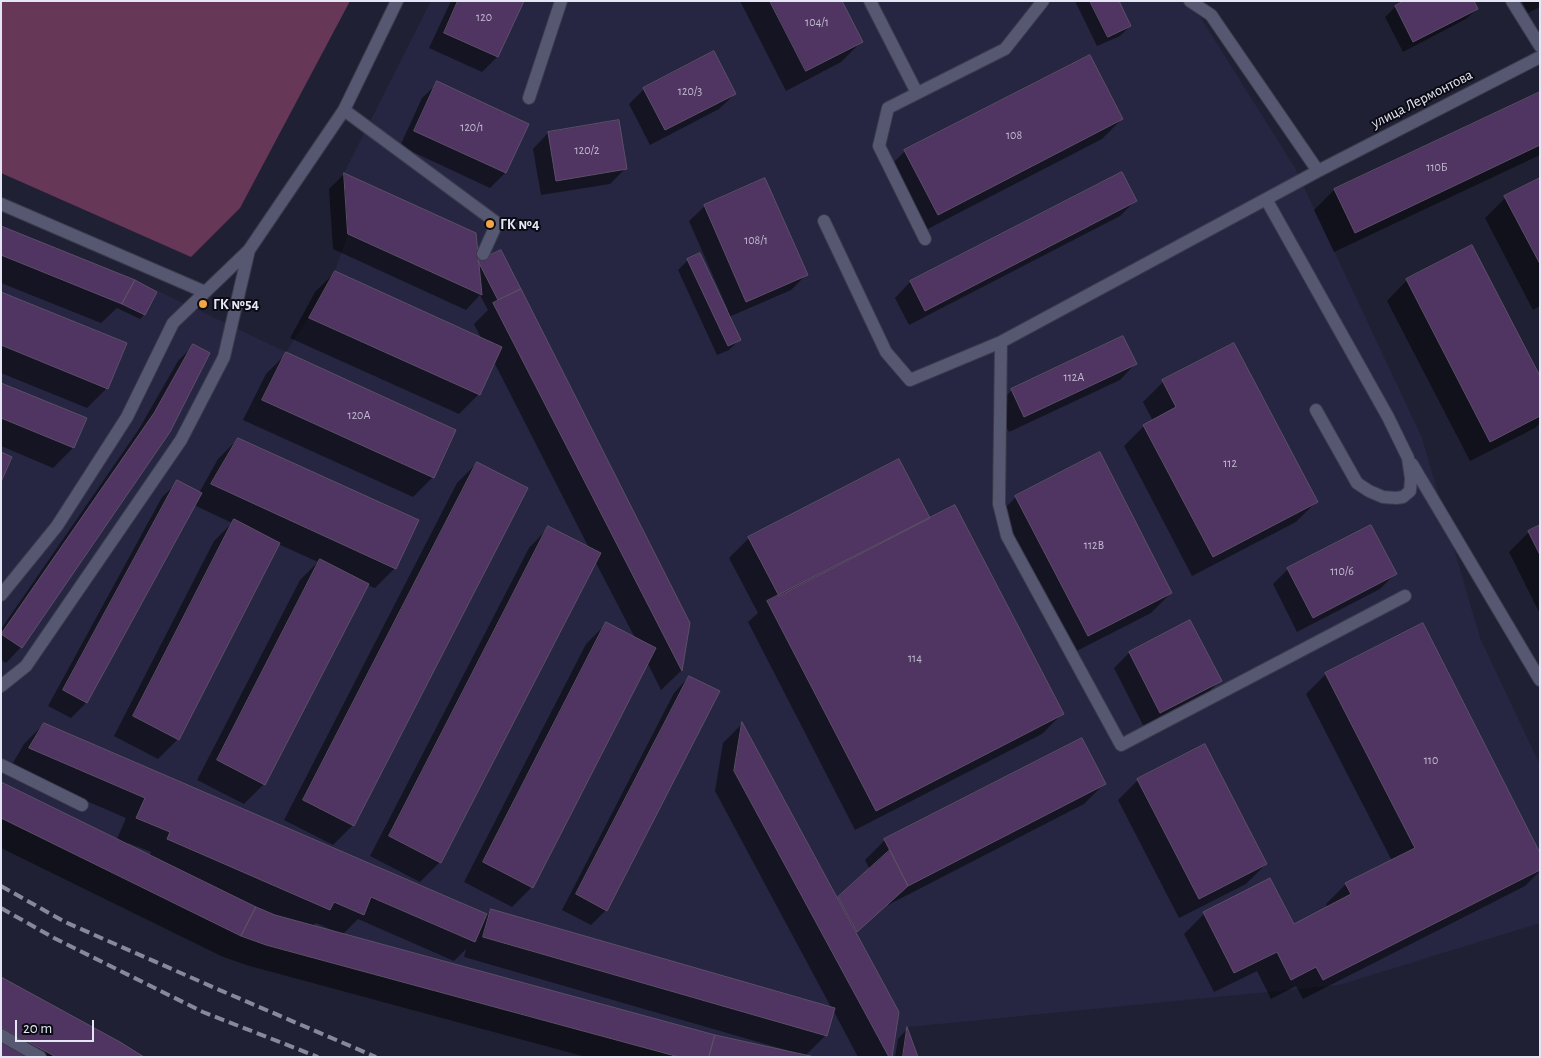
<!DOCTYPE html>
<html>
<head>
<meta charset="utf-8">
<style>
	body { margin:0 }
	#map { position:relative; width:1541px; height:1058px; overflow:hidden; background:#202035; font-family:"Alegreya Sans",sans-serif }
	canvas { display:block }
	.frame { position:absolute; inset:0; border:2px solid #e5e6f5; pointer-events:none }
	.scale { position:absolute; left:15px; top:1020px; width:79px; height:22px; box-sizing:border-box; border:2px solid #e5e6f5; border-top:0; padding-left:6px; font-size:15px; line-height:18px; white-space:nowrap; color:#e5e6f5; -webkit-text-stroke:4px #0b0b14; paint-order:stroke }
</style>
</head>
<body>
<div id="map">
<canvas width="1541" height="1058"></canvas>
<div class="frame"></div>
<div class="scale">20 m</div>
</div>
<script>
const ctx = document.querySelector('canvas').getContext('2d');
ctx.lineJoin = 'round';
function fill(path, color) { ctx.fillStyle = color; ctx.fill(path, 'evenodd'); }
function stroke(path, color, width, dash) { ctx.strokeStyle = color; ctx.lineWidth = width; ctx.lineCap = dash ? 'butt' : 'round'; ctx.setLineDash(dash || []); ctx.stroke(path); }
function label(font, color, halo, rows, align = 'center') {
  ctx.font = font + ' "Alegreya Sans",sans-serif'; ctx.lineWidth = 4; ctx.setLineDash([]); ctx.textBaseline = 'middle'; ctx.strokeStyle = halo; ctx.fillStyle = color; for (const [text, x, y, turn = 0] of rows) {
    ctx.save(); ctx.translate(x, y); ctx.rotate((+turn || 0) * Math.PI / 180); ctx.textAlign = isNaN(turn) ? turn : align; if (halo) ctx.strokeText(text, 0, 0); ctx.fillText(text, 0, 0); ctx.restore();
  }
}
fill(new Path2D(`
	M431,1H1186L1194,7L1295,168L1422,438L1480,638L1540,765V923L1339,985L908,1027L918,1057H679L266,945L241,936L1,818V226L135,280L286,352L309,317L335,271L348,234L344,173Z`), '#262642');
fill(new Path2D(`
	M1,1H350L240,208L191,257L1,173Z`), '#663757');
fill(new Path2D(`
	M451,1H523L497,57L482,72L429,48Z
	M740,1H840L861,42L841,62L786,91Z
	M1075,1H1118L1130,26L1120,36L1097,46Z
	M1407,1L1477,9L1466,19L1403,52L1385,17L1395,7Z
	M1522,1H1540V7L1528,13Z
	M438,83L528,124L505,173L490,188L400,146L422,98Z
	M644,89L735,94L719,109L650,145L629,104Z
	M1540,93V155L1334,252L1314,210L1334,190Z
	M1122,119L1102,139L918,234L885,171L905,151Z
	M548,133L626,168L610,184L541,195L533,149Z
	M344,174L475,234L478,263L500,251L688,623L681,671L661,690L647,662L532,887L512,907L464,882L586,644L606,624L635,638L595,561L440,862L420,882L370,856L529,548L549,527L589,548L494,362L479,394L459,414L290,338L315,292L335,272L482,340L474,324L488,310L480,295L466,310L333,249L329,189Z
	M1121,174L1135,201L1120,216L909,325L895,298L910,282Z
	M1540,180V306L1533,310L1485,218L1505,198Z
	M705,206L806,275L791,290L729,317L739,340L729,350L717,355L678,270L688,260L726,311L728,310L689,221Z
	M1,227L144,315L140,319L117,308L101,323L1,283Z
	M1472,247L1540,379V423L1535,428L1470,461L1387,301L1407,280Z
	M1,293L107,388L87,408L1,373Z
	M194,345L169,432L21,647L6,663L1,660V629L139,429L178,361Z
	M286,354L433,477L413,497L243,420L266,374Z
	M1135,364L1120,380L1009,432L996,406L1012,390Z
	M1163,382L1316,502L1296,522L1192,576L1124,446L1144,426L1153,421L1143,402Z
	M1,384L73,448L53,468L1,446Z
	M238,439L395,568L375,588L367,585L264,784L244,804L197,780L300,580L318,562L278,544L178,739L158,759L114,736L214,541L232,523L194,505L86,703L71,718L48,706L162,497L178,482L199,493L218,459Z
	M477,463L526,489L353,825L333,845L284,820L457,483Z
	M1016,497L1171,593L1151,613L1067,656L996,517Z
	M929,520L1062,714L1042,734L855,830L748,622L758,613L729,558L749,538Z
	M1540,527V614L1509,552L1529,532Z
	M1288,569L1395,574L1380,589L1297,632L1273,584Z
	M1190,622L1220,680L1205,696L1144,727L1114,668L1129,653Z
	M1326,674L1540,855V871L1525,886L1303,999L1296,986L1271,999L1257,971L1214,992L1184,934L1204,914L1293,925L1328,908L1326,904L1346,884L1392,861L1306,694Z
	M689,677L606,910L591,925L562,910L674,693Z
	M44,724L487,915L492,910L832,1009L715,791L723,743L742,724L837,900L870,870L865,860L885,840L1104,784L1084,804L888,905V904L855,933L891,1057H858L833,1010L826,1035L805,1056L809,1057H586L246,965L221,956L1,848V783L117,839L126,818L10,768L24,744ZM128,843L151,852L150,855L128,845ZM358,919L454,961L466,949L464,957L786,1050L785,1052L715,1037L342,935ZM316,923L334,931V932L312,926Z
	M1138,780L1266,864L1246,884L1179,918L1118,800Z
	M1,979L142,1057H43L1,1035Z
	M907,1029L917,1057H895L898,1039Z`), '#0007');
const building = new Path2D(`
	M458,1H524L498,57L444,33Z
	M770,1H842L863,42L806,71Z
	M1090,1H1119L1131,26L1108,37Z
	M1404,1H1474L1478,9L1413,42L1395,6Z
	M714,51L736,94L665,130L643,88Z
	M1090,55L1123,119L938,215L904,150Z
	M437,81L529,124L506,173L414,131Z
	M1540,92V145L1355,233L1334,189Z
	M619,120L627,169L556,181L548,132Z
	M1122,172L1137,201L925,311L910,281Z
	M344,173L476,233L482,295L348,234Z
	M765,178L808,275L746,302L704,205Z
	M1540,178V264L1504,196Z
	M1,226L135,280L122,304L1,255Z
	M1472,245L1540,376V416L1490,442L1406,279Z
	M501,250L521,289L498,300L478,261Z
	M700,253L741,340L728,346L687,259Z
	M335,271L502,347L480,395L309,318Z
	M135,280L157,292L145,315L122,304Z
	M521,289L690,623L682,671L493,303Z
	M1,292L127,343L108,389L1,345Z
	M1123,336L1137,364L1024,417L1011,389Z
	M1234,343L1318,502L1213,557L1143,425L1176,407L1162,380Z
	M193,344L210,353L170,432L22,648L1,634L154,413Z
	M286,352L456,430L434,478L262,400Z
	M1,383L87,418L74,448L1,418Z
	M238,438L419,520L396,569L211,484Z
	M1,452L12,457L1,482Z
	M1100,452L1172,593L1088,636L1015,496Z
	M899,459L930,518L779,596L748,537Z
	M477,462L528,488L354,826L303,800Z
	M177,480L202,493L87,703L63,690Z
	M955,505L1064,714L876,811L767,601Z
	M234,519L280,543L179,740L133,716Z
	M1371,525L1397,574L1313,618L1287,568Z
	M1540,525V555L1528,531Z
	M548,526L601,553L441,863L389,836Z
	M320,559L369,584L265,785L217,760Z
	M1190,620L1222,681L1160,713L1129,652Z
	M606,622L656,648L533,888L483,862Z
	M1423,623L1540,853V870L1323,980L1316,967L1291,980L1277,952L1234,973L1203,912L1270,878L1294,924L1351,894L1345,883L1415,848L1325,673Z
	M689,676L720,691L607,911L576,894Z
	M742,722L899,1012L892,1057H889L734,771Z
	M44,723L487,914L475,942L371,897L364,915L334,902L330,910L167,839L170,832L136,818L145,798L29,748Z
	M1082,738L1106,784L908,886L884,839Z
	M1205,744L1267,864L1199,899L1137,779Z
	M1,782L256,907L241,936L1,818Z
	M890,850L908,886L857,932L838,897Z
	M256,907L275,915L715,1035L709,1057H679L266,945L241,936Z
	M491,909L835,1008L827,1036L483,937Z
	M1,977L120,1042L144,1057H56L1,1027Z
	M907,1027L918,1057H903Z
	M715,1035L815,1057H709Z
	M1,1041L30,1057H1Z`);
fill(building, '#503461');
stroke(building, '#5c4f66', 1);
const minor = new Path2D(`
	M870,1L917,93
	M1190,1L1211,15L1318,171
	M1512,1L1540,46
	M529,98L561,1
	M344,110L497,223L483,254
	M1266,199L1388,417L1408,458L1411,479L1410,491L1403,497L1396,498L1383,497L1369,491L1357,483L1316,410
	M1,204L205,292
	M824,221L886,352L910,380L1001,342L1318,171L1540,57
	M925,239L879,146L888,108L1005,49L1043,1
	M1001,342L999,504L1007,536L1121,745L1405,596
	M1412,464L1540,680
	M1,595L57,526L127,417L173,323L249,250L344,110L397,1
	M1,686L26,666L181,440L224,357L249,250
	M1,765L82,805
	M1,1035L40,1057`);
stroke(minor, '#3a3a4c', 14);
stroke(minor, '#565770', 12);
stroke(new Path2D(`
	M1,886L65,922L215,988L376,1057
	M1,908L54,938L203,1012L318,1057`), '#88889a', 4, [10, 5]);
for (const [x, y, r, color] of [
	[490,224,5,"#f3a443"],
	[203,304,5,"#f3a443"]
]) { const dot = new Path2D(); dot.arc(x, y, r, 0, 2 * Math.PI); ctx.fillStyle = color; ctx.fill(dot); stroke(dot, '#0b0b14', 2); }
label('12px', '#c0bad0', null, [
	["120",484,17],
	["104/1",817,22],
	["120/3",690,91],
	["120/1",472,127],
	["108",1014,135],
	["120/2",587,150],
	["110Б",1437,167],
	["108/1",756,240],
	["112А",1074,377],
	["120А",359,415],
	["112",1230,463],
	["112В",1094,545],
	["110/6",1342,571],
	["114",915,658],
	["110",1431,760]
]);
label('15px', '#e5e6f5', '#0b0b14', [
	["улица Лермонтова",1422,99,-27]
]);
label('bold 15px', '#e5e6f5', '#0b0b14', [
	["ГК №4",500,224],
	["ГК №54",213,304]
], 'left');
</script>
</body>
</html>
